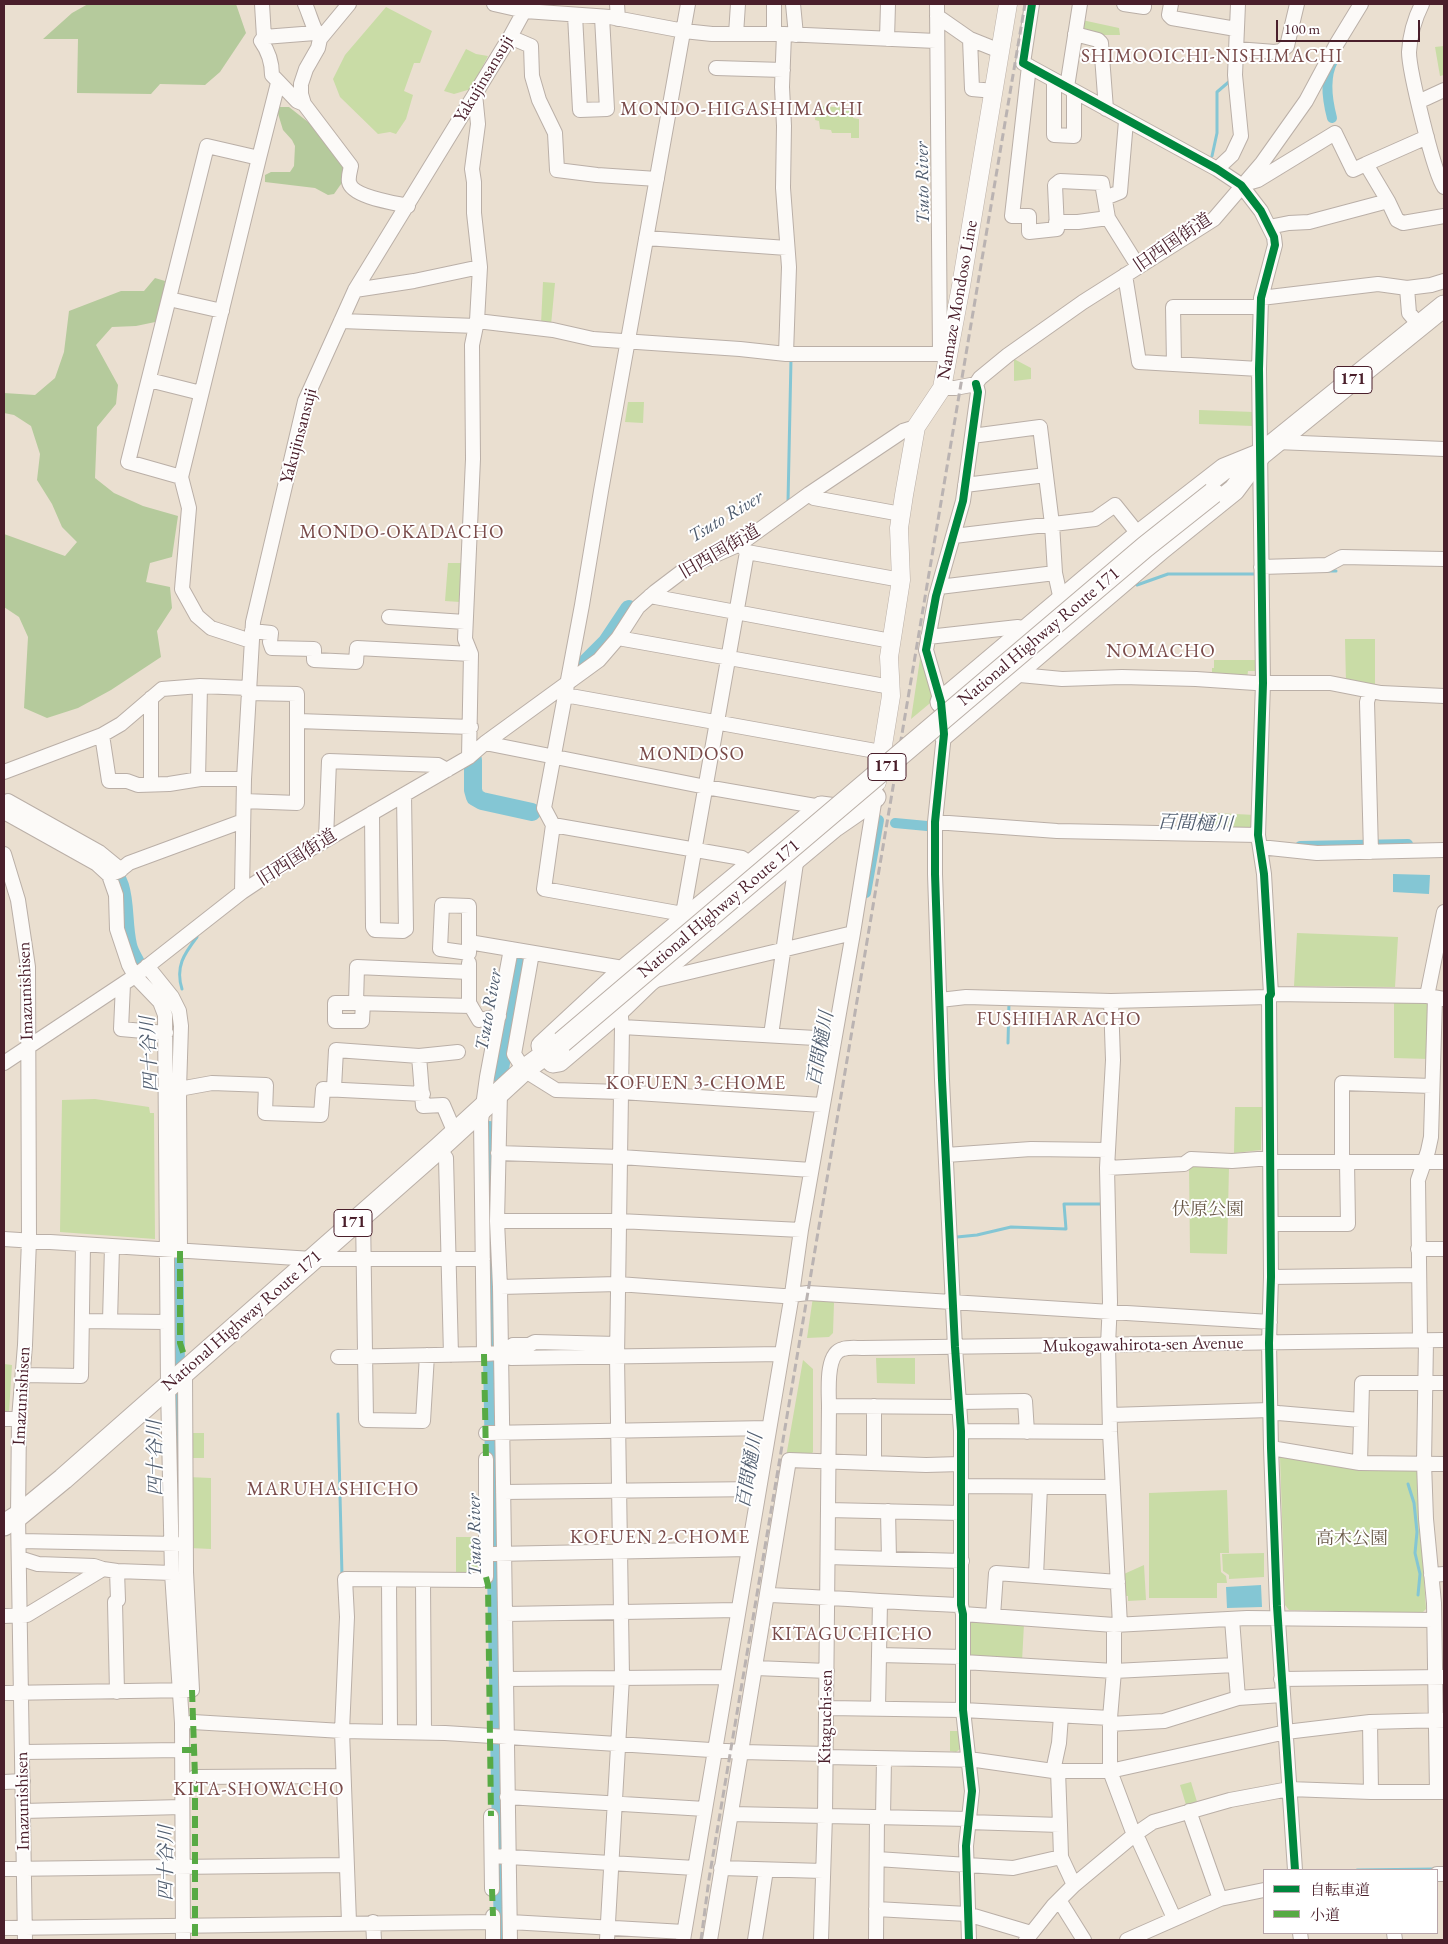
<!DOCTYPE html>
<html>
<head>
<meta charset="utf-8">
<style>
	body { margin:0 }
	#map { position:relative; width:1448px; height:1944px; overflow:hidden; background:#eadfd0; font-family:"EB Garamond","Noto Serif JP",serif }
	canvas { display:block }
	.frame { position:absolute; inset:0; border:5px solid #4a1f2b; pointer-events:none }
	.legend { position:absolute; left:1263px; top:1869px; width:175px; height:65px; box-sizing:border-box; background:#fff; border:1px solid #b7a5aa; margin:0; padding:6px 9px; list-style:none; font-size:15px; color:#4a1f2b }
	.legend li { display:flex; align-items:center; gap:10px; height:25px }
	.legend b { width:25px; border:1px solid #b7a5aa }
	.scale { position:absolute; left:1276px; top:20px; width:144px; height:22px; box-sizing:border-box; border:2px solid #4a1f2b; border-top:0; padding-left:6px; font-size:15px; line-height:18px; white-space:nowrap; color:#4a1f2b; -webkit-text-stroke:4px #fff; paint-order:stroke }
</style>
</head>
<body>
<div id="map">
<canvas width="1448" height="1944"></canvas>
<div class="frame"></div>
<ul class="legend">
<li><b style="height:6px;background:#00873e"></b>自転車道</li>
<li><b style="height:6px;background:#57aa44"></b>小道</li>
</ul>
<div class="scale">100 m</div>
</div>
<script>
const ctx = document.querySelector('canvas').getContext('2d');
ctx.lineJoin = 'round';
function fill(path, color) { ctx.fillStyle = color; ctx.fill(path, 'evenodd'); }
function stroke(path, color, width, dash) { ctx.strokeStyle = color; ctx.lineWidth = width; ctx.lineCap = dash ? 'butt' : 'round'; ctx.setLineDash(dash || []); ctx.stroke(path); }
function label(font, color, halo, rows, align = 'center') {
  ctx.font = font + ' "EB Garamond","Noto Serif JP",serif'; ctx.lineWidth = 4; ctx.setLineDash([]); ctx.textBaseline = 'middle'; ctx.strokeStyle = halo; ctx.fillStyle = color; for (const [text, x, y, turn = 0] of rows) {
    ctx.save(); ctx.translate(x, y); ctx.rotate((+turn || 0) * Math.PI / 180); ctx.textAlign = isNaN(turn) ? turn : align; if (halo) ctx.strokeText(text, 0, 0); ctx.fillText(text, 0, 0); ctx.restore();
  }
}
fill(new Path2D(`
	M386,7L432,31L420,63H414L404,91L413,95L406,119L396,134L390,132L378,134L340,97L333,79L345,55Z
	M1082,20L1119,28L1120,35H1102L1081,30Z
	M1444,46V75L1440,76L1435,47Z
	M466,49L476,54L488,56L471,89L454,94L444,91Z
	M816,106L854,108L853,118L859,119V138H851V133H832L831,130L820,129L819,121L815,120Z
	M543,282L555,283L551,325L541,324Z
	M1014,359L1031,368V379L1014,381Z
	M628,402H644L643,423L625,422Z
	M1199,410L1254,412L1253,426L1199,424Z
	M448,563H462L460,602L445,601Z
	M1345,639H1375V688L1346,683Z
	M923,658L935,699L911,719L920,659Z
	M1214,660H1257V671H1248L1247,679L1212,677V668H1214Z
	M1196,812L1255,815V826L1249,830L1196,828Z
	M1297,933L1398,937L1395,987L1294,986Z
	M1394,1001L1426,1002L1430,1006L1429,1059L1394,1058Z
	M95,1099L149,1107L150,1113H154L155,1239L60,1232L62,1100Z
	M1235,1107H1262L1261,1150L1234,1153Z
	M1189,1167H1229L1227,1254L1190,1253Z
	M813,1297L830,1298L834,1303L833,1333L829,1337L807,1338Z
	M876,1358H915V1384L877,1383Z
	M803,1360L813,1369V1452L808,1458L786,1457Z
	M4,1364L12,1365L9,1412L4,1413Z
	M187,1433H204V1458H188Z
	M1284,1453L1419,1470V1501L1426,1609L1422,1613L1289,1610L1285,1605L1280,1457Z
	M188,1477L211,1478V1549L190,1548Z
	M1227,1490L1229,1553H1220L1221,1572L1226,1576L1227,1583H1217V1598H1149V1493Z
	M456,1537H480L481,1573L477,1576L456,1577Z
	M1264,1553V1577L1229,1579V1575L1223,1571L1222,1554Z
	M1144,1565L1146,1600L1128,1601V1596H1125L1124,1574Z
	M973,1621L1024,1624L1022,1661L973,1658L968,1653V1625Z
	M950,1731H959L960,1749L956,1752L950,1751Z
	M1191,1782L1198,1805L1187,1808L1180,1785Z`), '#c9dca6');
fill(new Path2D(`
	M88,4H236L246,33L220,72L205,85L160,84L151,94L77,93L78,39H43L72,13Z
	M276,107H289L322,133L343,158L346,177L334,194L328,195L315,188L265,182V175L271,172H290L294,166L295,146L292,140L283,130Z
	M155,278L165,281L160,321L136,326L112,327L96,345L118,385L116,404L97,427L95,478L114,493L143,506L178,516L172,557L150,563L146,582L170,587L172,608L157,631L161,657L111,690L78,708L47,718L24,708L28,637L19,617L4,607V534L65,556L77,542L62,527L52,504L37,480L40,454L31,426L14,415L4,413V393L35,395L55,378L64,352L69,311L121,291H144Z`), '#b5ca9c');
fill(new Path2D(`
	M1393,874L1430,875L1429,894L1393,892Z
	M1261,1585L1262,1607L1227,1608L1226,1587Z`), '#84c6d4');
stroke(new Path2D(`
	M1212,156L1217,133V92L1231,80
	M788,502L791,359
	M1327,571H1336
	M1137,585L1168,574H1255
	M182,989C175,967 184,954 197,937
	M1008,1043L1009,1002
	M957,1237L977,1235L1011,1227L1066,1229L1064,1204H1102
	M338,1414L342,1576
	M1408,1484L1414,1503L1417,1532L1415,1553L1420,1574L1418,1595
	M1357,1870L1436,1869`), '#84c6d4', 3);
stroke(new Path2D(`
	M1332,118C1327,99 1324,78 1333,61
	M895,823L927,826
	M1300,846L1408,844
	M866,893L879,820`), '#84c6d4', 10);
stroke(new Path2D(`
	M584,665L607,642L629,609
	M473,760V790L475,797L482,801L532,812
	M102,862C130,879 121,916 128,945C129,951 133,957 136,963
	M165,998C178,1015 174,1044 174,1065
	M499,1074L521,954
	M490,1130L492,1359L503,1940
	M174,1233L179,1560`), '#84c6d4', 18);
const minor = new Path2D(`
	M262,4L264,37
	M305,4C310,15 313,29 320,39
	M349,4L320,39L318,48L306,69L301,84V94L304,104L351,166C350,171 348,177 349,182C352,197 395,203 408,206
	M494,4L525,11L610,17L684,31L712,34H784L936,41
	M617,4L618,19
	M793,4L796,35
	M937,4L940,354
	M1032,4L1023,63L1217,169L1241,185L1261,211L1274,237L1275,245L1261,298L1259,369L1263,683L1258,835L1264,874L1271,994L1269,997L1271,1277L1269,1343L1271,1448L1277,1606L1295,1870
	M1124,4L1144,7V4
	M1171,4L1169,15L1172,18L1236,29
	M1422,4C1414,20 1410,34 1409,52C1409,70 1434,174 1444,187
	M575,15L580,110L607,109L602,17
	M937,16L970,39L1000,51
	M736,34L738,4
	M774,34V4
	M784,34L782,87L784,126L783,188L789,267L786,354
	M1075,34L1098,40L1101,43L1106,109
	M510,37L531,46L532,76L539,100L555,133L557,170L597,175L657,179
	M887,39L888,4
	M970,39L972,89L994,91
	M1236,49L1275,52L1281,51L1287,46L1297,4
	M1029,66L1012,216H1029V232L1057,229L1055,185L1060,181L1102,183L1108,218L1138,266
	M716,68L783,70
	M1054,80V135L1074,136V91
	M1067,87L1080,4
	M1418,102L1444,90
	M304,104L297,101L272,75C272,62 269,52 261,41L264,37L315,33
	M207,146L259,158L181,477L128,462Z
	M259,158L278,83
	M1217,169L1232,155L1241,136L1235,75L1238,4
	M1244,184L1258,180L1335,133L1353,170L1366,164
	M1105,198L1120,192L1126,121
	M1388,201L1397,220L1403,223L1444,216
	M1056,222H1078L1108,218
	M1269,227L1289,223L1309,222L1388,201L1366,164L1427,137
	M646,238L787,248
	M1125,275L1139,362L1259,369
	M1407,288L1409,313L1420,326
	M355,290L414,281L480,267
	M1261,298L1378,284L1407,288L1431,285L1444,281
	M169,299L222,311
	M341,321L476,326
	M477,321L553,330L593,339L740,349L786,354H948
	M1174,364L1173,307H1260
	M149,380L201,393
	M942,388H955L976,384L980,378L1008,355L1083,302L1214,219L1262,163L1306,101L1336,45L1361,4
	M972,436L1040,427L1052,524L1055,573L1061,600
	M1277,442L1444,449
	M181,477L189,508L182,589L197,616L211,628L251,641
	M965,485L1046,475
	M809,494L814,498L901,514
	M954,536L1095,519L1115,505L1139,535
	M742,546L747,552L901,580
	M1261,567L1327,565L1342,557L1444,559
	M939,587L1055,573
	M650,596L891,641
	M389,617L465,622
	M252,631L271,633L270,642L272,648L314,649V660L356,662L357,648L471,654
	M928,637L1018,627L1026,629
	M618,638L891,687
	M1014,669L1020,675L1062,679L1122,677L1196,679L1255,683H1330L1381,693L1444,696
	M1370,691L1367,702L1371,852
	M565,695L881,752
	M151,698V784
	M298,721L471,727
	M102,735L109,781H127L138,785L169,784L200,779H244
	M485,743L706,787L821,807
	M469,757L471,654L465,639L473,459L472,345L477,321L480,267L474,213V182L472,169L478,124L475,94
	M4,772L102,735L121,724L162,689L200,686L249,688
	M198,779L200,686
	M8,801L99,852L121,870
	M244,801L297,803V694L248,693
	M4,812L97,864L109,875L116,895L117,929L129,965L135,976L160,1002L165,1015L168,1386L172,1573L182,1723L183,1940
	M372,813L373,927L375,930L403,931L406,929L404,795
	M935,822L1057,831L1258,835
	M553,825L742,858L752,865
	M326,839L329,761L438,765L447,770
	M1260,847L1317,853L1444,850
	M4,854L18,900L28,967L29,1240L25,1345L19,1419L18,1516L25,1940
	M109,875L119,871L129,863L243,821
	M242,892L244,779L253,622L305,401L355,290L510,37L528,4
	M683,914L747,552
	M688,919L683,914L544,889L553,825L544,808L582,605L601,491L688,4
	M469,942V953L440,949L442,905L469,906V942L617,967L624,970
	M532,953L514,1054L524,1070L556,1090L621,1092L822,1105
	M469,963V1003L479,1020L499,1016
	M147,966L172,997L179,1011L181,1026L179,1089L180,1251
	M469,972L357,967L356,1003L471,1006
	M652,981L853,933
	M123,984L121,1029L166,1033
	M1271,994L1427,996L1444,999
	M1427,996L1444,912
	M940,1000L966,997L1111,1001L1269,997
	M1111,1001L1113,1060L1107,1168L1110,1302L1108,1345L1110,1432L1120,1625
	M356,1003H335V1021H362L363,1003
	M622,1027L833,1039
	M771,1035L797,856
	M419,1056L423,1106L443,1105L455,1133
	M4,1063L135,976L242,892L281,866L469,757L485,743L599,660L618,638L638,607L655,592L688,567L740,544L809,494L903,431L916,427
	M334,1088L336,1050L419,1056L458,1052
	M179,1089L212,1083L266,1085L265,1113L321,1115L323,1089L423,1094
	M500,1092L497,1221L500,1287L510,1940
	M439,1148L446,1158L451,1355
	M498,1153L621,1157L811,1170
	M946,1155L1031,1149L1108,1150
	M1271,1162H1444
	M1342,1162V1083L1432,1086
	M1107,1168L1184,1164L1191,1159L1232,1161L1271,1158
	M363,1215L366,1420L423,1421L427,1355
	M497,1221H619L801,1230
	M1271,1224H1348L1347,1162
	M4,1239L312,1259H483
	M1418,1249H1444
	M1271,1277L1418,1275
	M500,1287L618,1284L783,1296L808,1293L1270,1322
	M82,1321L167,1322
	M110,1321L112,1247
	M1420,1340L1418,1180L1428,1151L1431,1137L1435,998
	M1426,1341L1424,1463L1426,1519L1434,1603L1437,1792
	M501,1353L513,1345H529L535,1342L617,1344
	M484,1354L481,1121L487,1077L511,949
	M338,1357L484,1354L501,1353L511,1358L782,1354
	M23,1375L81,1376L83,1245
	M960,1402L1025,1401L1027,1432
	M829,1406L960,1407
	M1110,1415L1270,1410L1278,1413L1360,1420
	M4,1419H19
	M961,1431L1110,1432
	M486,1433L769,1428
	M1271,1448L1360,1463L1444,1464
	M874,1463V1406
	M1360,1463L1362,1383H1444
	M961,1486L1113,1487
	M503,1492L759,1489
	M828,1510L961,1513
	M888,1511L889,1559
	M19,1541L178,1544
	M494,1554L749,1549
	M828,1557L962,1561
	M19,1558L38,1564L94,1566L103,1569L117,1571L172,1573
	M1431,1575L1444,1574
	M1036,1576L1040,1487
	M389,1580L390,1732
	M423,1581L424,1732
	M767,1595C832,1597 896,1603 961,1605
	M505,1614L738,1610
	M963,1614L1114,1625L1247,1618L1434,1620
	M4,1616L27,1615L103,1569
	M993,1616L996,1573L1118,1582
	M1232,1619L1238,1698
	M1114,1625V1671L1110,1718V1771L1134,1835L1139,1841L1174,1918
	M879,1655L963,1657
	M963,1662L1114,1671L1235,1665
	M756,1668L827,1671
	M506,1679L727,1677
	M1281,1679L1443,1677
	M117,1692L115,1602L118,1600L117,1571
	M4,1693L192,1690L186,1572L185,1371
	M827,1708L963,1710L1110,1718
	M878,1708L880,1602
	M193,1722L342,1731L445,1733L742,1752L826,1754
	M1370,1722L1371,1792
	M1110,1724L1164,1721L1238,1698L1282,1695
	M23,1752L182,1750
	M826,1757L976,1760L1053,1771H1110L1286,1732L1370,1722L1444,1720
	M1053,1771L1059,1743L1061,1716
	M1058,1771L1060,1825
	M195,1777L343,1776
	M4,1782L23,1781
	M507,1797L705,1809
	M23,1811L182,1807
	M1189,1811L1220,1899
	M731,1814L969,1819
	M491,1816L492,1889
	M883,1817L884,1759
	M968,1822L1060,1825L1061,1857L1074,1885
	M492,1856L695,1868
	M877,1859L1013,1868L1061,1857
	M721,1868L823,1871
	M4,1869L346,1865
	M1437,1874H1444
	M1059,1900L1084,1940
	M876,1909L967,1914L1031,1933
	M493,1916V1940
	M349,1922L342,1731L347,1617L345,1579L477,1580H482L486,1577V1459
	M373,1922L374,1940
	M510,1922L684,1932
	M4,1928L493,1922
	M1300,1933L1301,1940
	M1394,1933L1395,1940
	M607,1940L622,1677L617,1357L622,1027L621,1017L617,1012
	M683,1940L792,1294L801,1230L853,933L875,797
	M710,1940L789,1460L926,1465L961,1464
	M755,1940L766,1870
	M821,1940L825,1815L829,1406C829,1391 825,1353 843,1349C849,1347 856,1348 862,1348L1444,1340
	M876,1940L877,1817
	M969,1940L966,1846L972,1791L963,1710V1614L961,1605V1431L955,1347L942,1080L935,874V822L944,734L941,702L926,650L936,596L963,501L978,392L976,384
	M1026,1940L1053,1906L1074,1885L1134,1835L1153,1822L1230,1800L1289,1789L1371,1792H1444
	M1127,1940L1220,1899L1264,1890`);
const major = new Path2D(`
	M877,782L891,696L889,657L901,580L899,528L904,495L916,427L942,388L961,286L1008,4`);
const highway = new Path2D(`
	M1250,463L1444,306
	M941,702L1139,535L1224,469L1261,454
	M944,734L1162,548L1234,490L1261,454
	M542,1046L624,970L821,807L844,810L875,797
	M553,1062L559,1061L617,1012L648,982L835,826L861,808
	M4,1525L18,1516L63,1479L439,1148L524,1070L562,1042`);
stroke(minor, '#baafa7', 16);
stroke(major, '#baafa7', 19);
stroke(highway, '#baafa7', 23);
stroke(minor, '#fcfaf8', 14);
stroke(major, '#fcfaf8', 18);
stroke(highway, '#fcfaf8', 21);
stroke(new Path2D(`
	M701,1940L709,1879L1025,4`), '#bab3b2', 3, [8, 4]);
const highwayBridge = new Path2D(`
	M562,1042L1145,547L1213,493`);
stroke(highwayBridge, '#baafa7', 23, []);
stroke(highwayBridge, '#fcfaf8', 21);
stroke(new Path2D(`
	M180,1251V1343L184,1355
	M484,1354L486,1459
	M486,1577L488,1585L491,1816
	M192,1690L195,1777V1940
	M182,1750H194
	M492,1889L493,1916`), '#57aa44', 6, [12, 6]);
stroke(new Path2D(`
	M1032,4L1023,63L1217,169L1241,185L1261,211L1274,237L1275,245L1261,298L1259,369L1263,683L1258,835L1264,874L1271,994L1269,997L1271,1277L1269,1343L1271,1448L1277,1606L1295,1870
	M969,1940L966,1846L972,1791L963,1710V1614L961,1605V1431L955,1347L942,1080L935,874V822L944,734L941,702L926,650L936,596L963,501L978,392L976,384`), '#00873e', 8);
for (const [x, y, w] of [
	[1353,380,38],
	[887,767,38],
	[353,1223,38]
]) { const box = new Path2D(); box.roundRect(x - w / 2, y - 13.5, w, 27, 4); ctx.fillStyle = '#fff'; ctx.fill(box); stroke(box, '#4a1f2b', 1); }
label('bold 16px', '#4a1f2b', null, [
	["171",1353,380],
	["171",887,767],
	["171",353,1223]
]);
label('18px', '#4a1f2b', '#fff', [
	["Yakujinsansuji",484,79,-59],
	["旧西国街道",1173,243,-34],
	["Namaze Mondoso Line",958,300,-80],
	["Yakujinsansuji",299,436,-75],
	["旧西国街道",720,552,-30],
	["National Highway Route 171",1039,637,-40],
	["旧西国街道",297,858,-32],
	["National Highway Route 171",719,909,-40],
	["Imazunishisen",26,991,-92],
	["National Highway Route 171",242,1321,-41],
	["Mukogawahirota-sen Avenue",1143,1345,-1],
	["Imazunishisen",22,1396,-87],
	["Kitaguchi-sen",826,1717,-89],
	["Imazunishisen",23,1801,-91]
]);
label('18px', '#685746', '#fff', [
	["伏原公園",1208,1210],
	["高木公園",1352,1539]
]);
ctx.letterSpacing = '1px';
label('19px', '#794a49', '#fff', [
	["SHIMOOICHI-NISHIMACHI",1212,57],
	["MONDO-HIGASHIMACHI",742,110],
	["MONDO-OKADACHO",402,533],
	["NOMACHO",1161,652],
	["MONDOSO",692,755],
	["FUSHIHARACHO",1059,1020],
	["KOFUEN 3-CHOME",696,1084],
	["MARUHASHICHO",333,1490],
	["KOFUEN 2-CHOME",660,1538],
	["KITAGUCHICHO",852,1635],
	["KITA-SHOWACHO",259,1790]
]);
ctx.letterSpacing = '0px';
label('italic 19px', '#505d6f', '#fff', [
	["Tsuto River",923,183,-91],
	["Tsuto River",726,517,-31],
	["百間樋川",1195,824,2],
	["Tsuto River",489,1010,-80],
	["百間樋川",821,1049,-80],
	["四十谷川",150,1054,-93],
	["四十谷川",156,1458,-91],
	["百間樋川",750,1471,-80],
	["Tsuto River",475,1535,-91],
	["四十谷川",167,1863,-90]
]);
</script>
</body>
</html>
